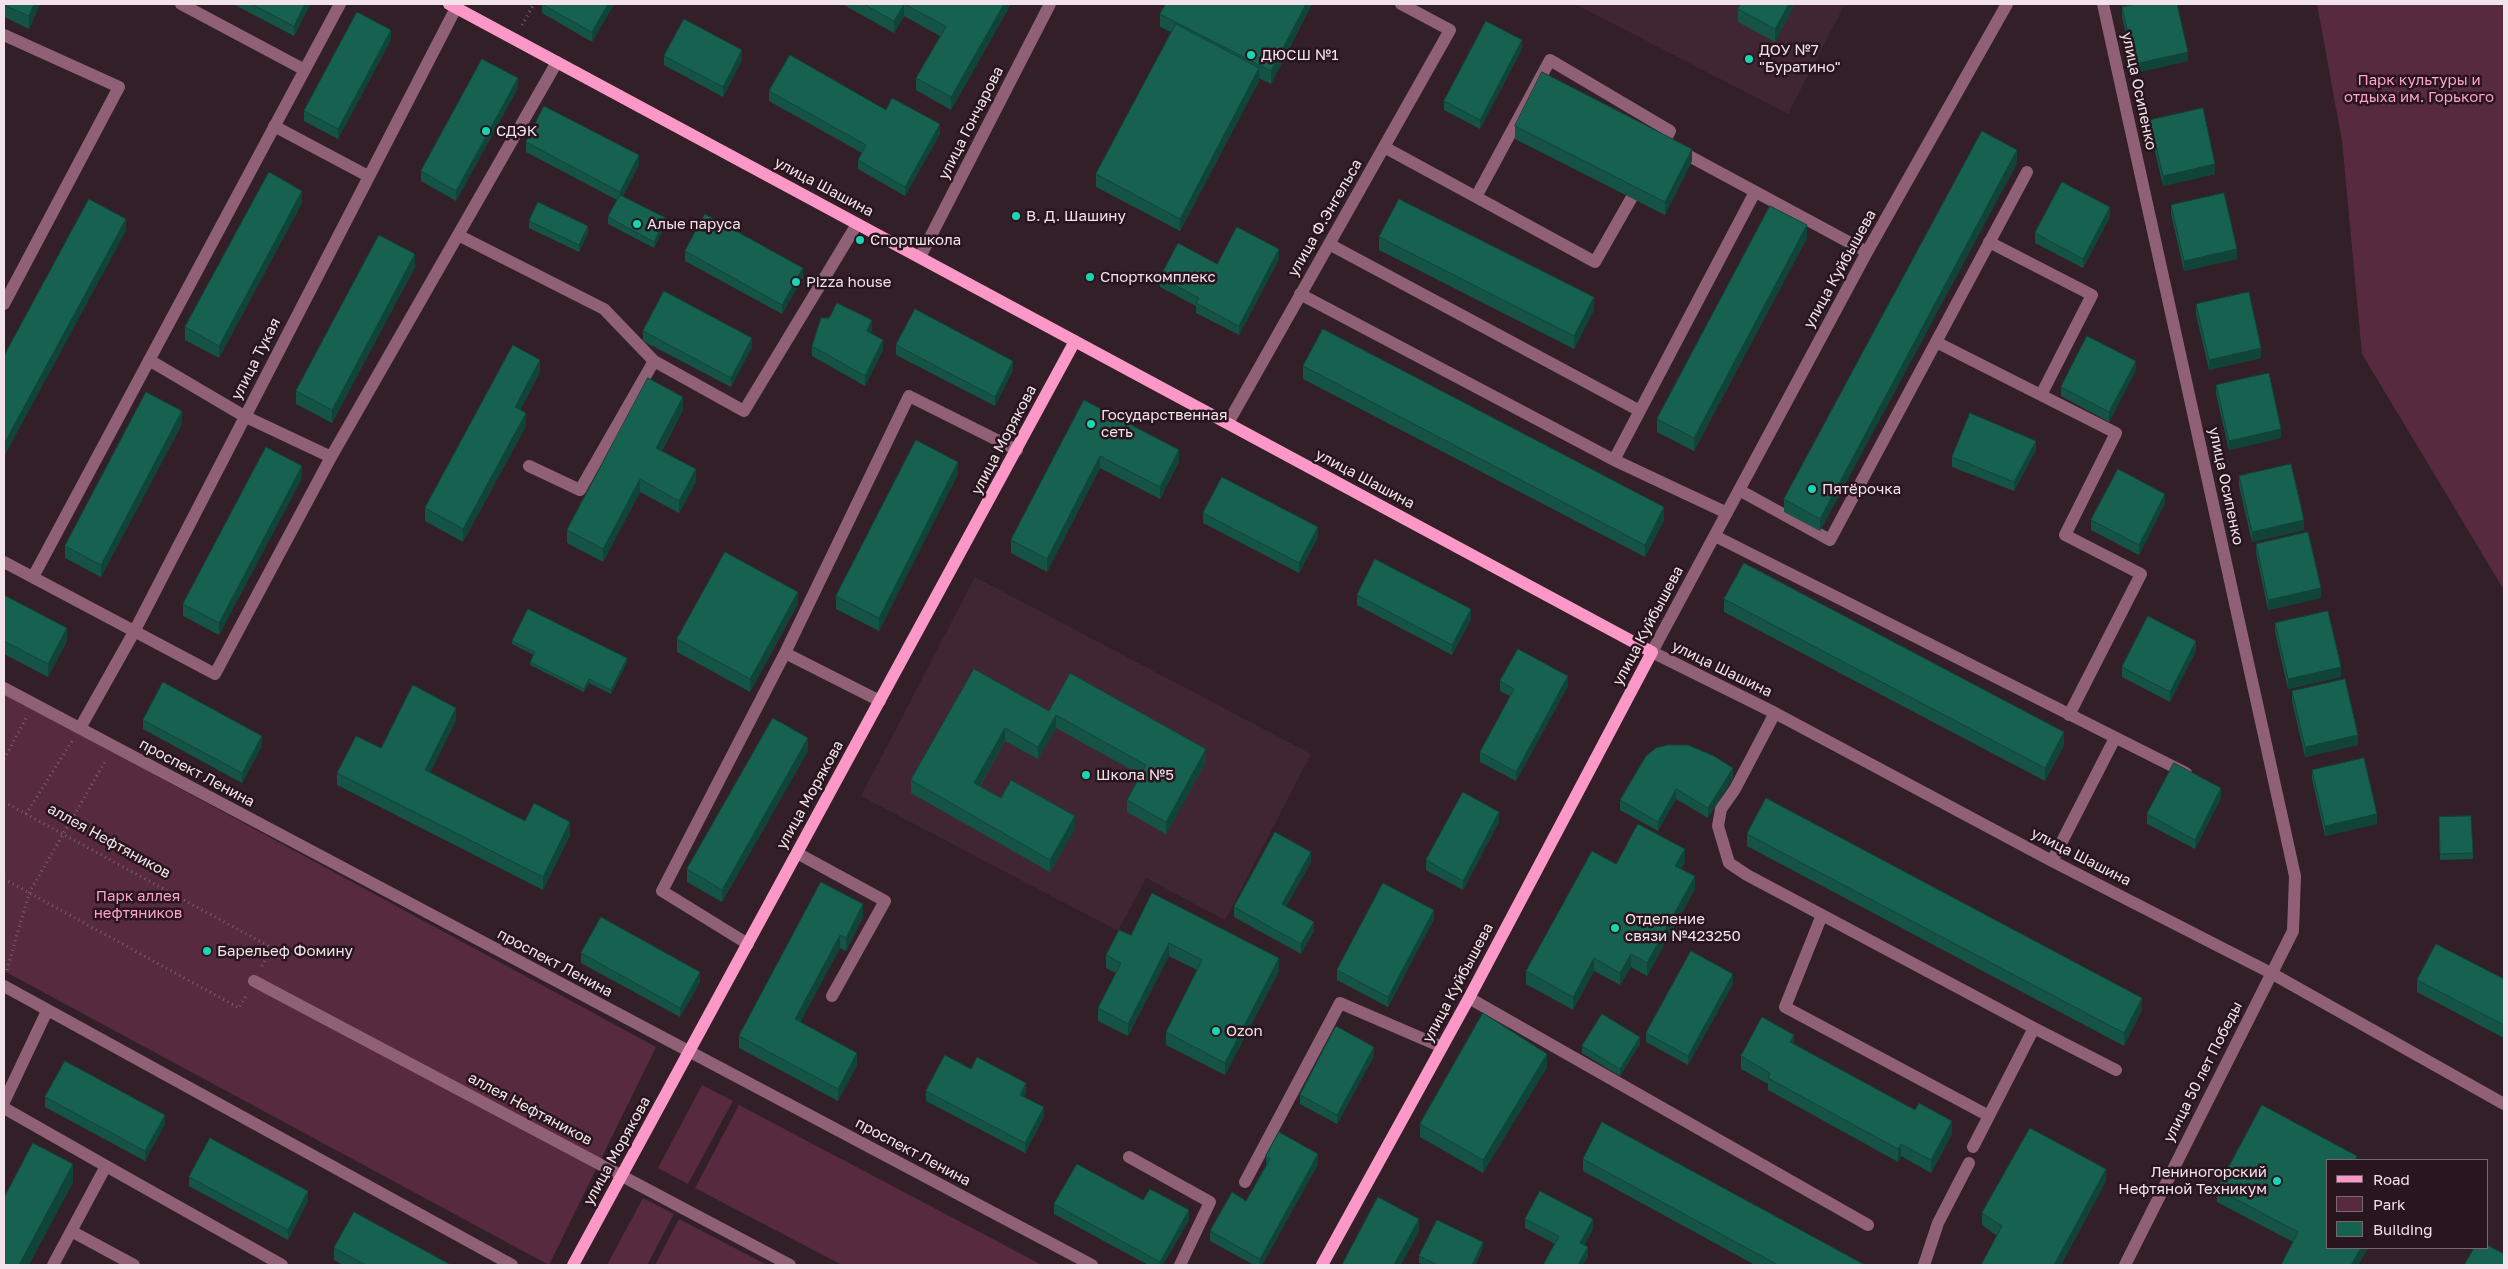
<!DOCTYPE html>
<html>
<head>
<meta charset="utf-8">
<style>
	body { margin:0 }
	#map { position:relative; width:2508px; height:1269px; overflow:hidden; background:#321f28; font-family:"Golos Text",sans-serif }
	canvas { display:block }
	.frame { position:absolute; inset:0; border:5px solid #f1e3e9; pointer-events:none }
	.legend { position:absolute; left:2326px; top:1159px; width:162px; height:90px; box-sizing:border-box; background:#28151e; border:1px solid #78676f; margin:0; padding:6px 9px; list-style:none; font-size:15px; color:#f1e3e9 }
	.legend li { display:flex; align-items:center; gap:10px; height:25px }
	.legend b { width:25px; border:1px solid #78676f }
</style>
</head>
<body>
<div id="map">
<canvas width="2508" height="1269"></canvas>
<div class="frame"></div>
<ul class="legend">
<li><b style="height:6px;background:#fb98c8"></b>Road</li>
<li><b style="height:14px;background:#572a40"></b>Park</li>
<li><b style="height:14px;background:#176151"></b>Building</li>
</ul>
</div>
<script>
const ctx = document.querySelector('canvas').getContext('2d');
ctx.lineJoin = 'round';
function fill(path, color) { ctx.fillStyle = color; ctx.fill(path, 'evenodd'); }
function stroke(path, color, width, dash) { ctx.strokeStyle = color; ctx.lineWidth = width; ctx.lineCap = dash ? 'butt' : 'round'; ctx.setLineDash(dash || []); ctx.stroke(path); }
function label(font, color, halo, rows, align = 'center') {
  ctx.font = font + ' "Golos Text",sans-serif'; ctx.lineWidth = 5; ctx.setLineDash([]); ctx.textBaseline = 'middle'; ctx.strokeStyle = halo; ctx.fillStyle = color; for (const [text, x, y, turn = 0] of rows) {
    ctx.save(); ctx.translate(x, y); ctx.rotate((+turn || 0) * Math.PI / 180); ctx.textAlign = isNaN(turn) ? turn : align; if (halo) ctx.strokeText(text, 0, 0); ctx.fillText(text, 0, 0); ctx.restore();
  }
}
fill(new Path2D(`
	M1575,4H1845L1788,114Z
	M975,577L1311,754L1225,920L1146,878L1118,931L861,796Z`), '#402633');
fill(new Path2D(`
	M2317,4H2504V590L2362,354L2342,141Z
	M4,693L656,1047L549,1265L4,971Z
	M702,1085L733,1101L688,1184L658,1168Z
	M739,1105L1042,1265H842L695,1188Z
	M643,1198L674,1214L647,1265H607Z
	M679,1219L767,1265H655Z`), '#572a40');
stroke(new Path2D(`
	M522,25L534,4
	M4,759L26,718
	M4,802L272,948L262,966
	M26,814L72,741
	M4,879L239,1008L246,996
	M7,970L29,893L106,760`), '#75646c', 3, [1, 4]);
stroke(new Path2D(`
	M181,4L303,69
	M2007,4L1867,252L1652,652L1775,713L2052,861L2271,973L2504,1104
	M2103,4L2295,876L2293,931L2125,1265
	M4,35L119,87L4,304
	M274,126L368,176
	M1384,147L1476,197L1550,60L1670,131L1659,151
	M1678,150L1867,252
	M1476,197L1595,262L1640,183
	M458,235L604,309L654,361L580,490L529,466
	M1989,242L2092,295L2041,395
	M1329,244L1640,411
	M920,257L1050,4
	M1300,294L1614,460
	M1936,342L2116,433L2065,535L2141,574L2069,715
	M149,360L244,416L331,457
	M654,361L744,411L857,224
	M1228,423L1450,30L1401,4
	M1739,490L1830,540L2027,172
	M1727,513L1614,460L1755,192
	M1715,536L2186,773
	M4,562L215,674L331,457L557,62
	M33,577L340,4
	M785,653L880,701
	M4,688L1092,1265
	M1775,713L1735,789L1721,809L1718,826L1729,863L1747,875L2034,1028L1973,1147
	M80,728L134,632L458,4
	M797,853L885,901L832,996
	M2052,861L2115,738
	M1822,915L1785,1007L1989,1116
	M748,944L662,891L785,653L909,396L1017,450
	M254,981L790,1265
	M4,986L512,1265
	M1469,998L1868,1225
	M2034,1028L2116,1070
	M4,1102L47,1011
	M4,1108L106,1166L53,1265
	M1129,1157L1210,1202L1180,1265
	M106,1166L282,1265
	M1245,1182L1340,1003L1442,1047
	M71,1231L134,1265
	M1924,1265L1938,1223L1969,1163`), '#906076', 12);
stroke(new Path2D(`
	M449,4L1652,652L1469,998L1322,1265
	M573,1265L1075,341`), '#fb98c8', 12);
fill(new Path2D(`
	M4,4H40L29,29L4,17Z
	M233,4H310L294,36Z
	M542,4H614L592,42L542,13Z
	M842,4H1011L951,110L916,90V78L940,36L904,16L894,33Z
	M1166,4H1312L1271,84L1259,78V81L1180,231L1096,187V174L1171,32L1160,27V14Z
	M1795,4L1775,42L1738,22V9Z
	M2122,7L2188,61L2135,73L2122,17Z
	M391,40L338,139L304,121V111Z
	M1522,49L1480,129L1444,110V101Z
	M664,56L742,60L723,97L664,65Z
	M518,88L456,201L421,181V171Z
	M769,91L886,110L940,134L905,196L858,169V160L862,153L769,101Z
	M2150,120L2215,174L2163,186L2150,130Z
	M1515,126L1692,161L1665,215L1515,139Z
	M526,142L639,165L623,196L666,224L654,248L608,224V217L617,200L526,152Z
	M2017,163L1820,531L1784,512V499Z
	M302,203L219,358L185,340V327Z
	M2171,205L2237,259L2184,271L2171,214Z
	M2110,217L2083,268L2035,243V233Z
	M529,221L588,233L579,252L529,228Z
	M1379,237L1594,310L1574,349L1379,250Z
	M1807,238L1694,451L1657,432V419Z
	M685,251L803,277L782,314L685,261Z
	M1279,259L1239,335L1196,313V306L1160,287V277L1217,264Z
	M415,267L332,423L296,404V391Z
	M2196,304L2261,358L2209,370L2196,314Z
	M872,330L871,333L883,350L865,386L812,356V346Z
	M643,331L752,347L731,387L643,341Z
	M896,345L1013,370L995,406L896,355Z
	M1303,366L1664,520L1645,557L1303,379Z
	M2136,370L2109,422L2061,396V387Z
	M540,372L520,410L526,426L463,542L425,521V508Z
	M2216,385L2281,438L2229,450L2216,394Z
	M1084,400L1179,462L1160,499L1100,468L1047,572L1011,553V540Z
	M683,410L662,451L696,482L679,513L640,492L603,562L567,543V530Z
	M182,424L101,577L65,558V546Z
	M2036,450L2014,491L1952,467V457Z
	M958,474L879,631L836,609V596Z
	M2239,476L2304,530L2252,542L2239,486Z
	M302,478L219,635L183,616V604Z
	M2165,503L2139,555L2091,530V520Z
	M1203,513L1318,537L1299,573L1203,523Z
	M2256,544L2321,598L2268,610L2256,553Z
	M4,595L67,641L48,677L4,654Z
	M1357,595L1471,619L1452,655L1357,605Z
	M1724,599L2064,745L2045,781L1724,612Z
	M798,604L750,692L677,652V639Z
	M2275,623L2341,677L2288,689L2275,632Z
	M512,641L627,662L611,694L589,683L584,692L530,665V662L534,655L512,644Z
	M2196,651L2170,702L2122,677V667Z
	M974,669L1049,711L1206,762L1166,834L1127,812V800L1141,775L1056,728L1038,759L1005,741L980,786L1001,798L1075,829L1050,872L911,793V780Z
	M1500,681L1568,686L1516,781L1480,762V752L1510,696L1500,691Z
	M2292,691L2358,745L2305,757L2292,701Z
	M143,720L262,746L242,783L143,729Z
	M456,720L430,773L525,821L570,835L543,890L337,785V773L381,748Z
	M808,751L722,902L687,882V869Z
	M2312,770L2377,824L2325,836L2312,779Z
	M1733,778L1708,818L1676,799L1658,831L1620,810V800Z
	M2221,798L2195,849L2147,824V814Z
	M2439,817L2473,853V859L2440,860Z
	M1499,822L1463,890L1426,870V860Z
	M1747,834L2142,1010L2124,1046L1747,846Z
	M1311,862L1286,907L1314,931L1301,954L1234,917V907Z
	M1685,862L1681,869L1695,889L1647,976L1631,967L1620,985L1594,971L1573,1010L1526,984V971L1616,864Z
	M821,882L863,917L846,951L840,948L800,1022L857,1065L838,1101L739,1048V1036Z
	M1152,893L1279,971L1225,1075L1166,1045V1032L1197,970L1169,956L1128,1036L1098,1021V1008L1116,973L1106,968V955L1131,935Z
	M1434,919L1388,1007L1337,980V970Z
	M581,953L700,982L680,1017L581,963Z
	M2504,979V1038L2417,992V980Z
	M1733,984L1688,1065L1646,1042V1033Z
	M1640,1044L1620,1076L1582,1053V1046Z
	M1794,1044L1952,1134L1931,1173L1901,1156L1898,1162L1768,1090V1084L1741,1069V1056Z
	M1374,1056L1337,1124L1300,1104V1095Z
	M1547,1067L1483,1173L1420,1137V1124Z
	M971,1069L1026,1092L1024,1097L1044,1117L1025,1153L926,1101V1091Z
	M45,1097L165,1124L145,1161L45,1107Z
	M1266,1156L1318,1164L1262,1265H1254L1210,1241V1231L1246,1201L1266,1166Z
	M1583,1159L1865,1265H1755L1583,1171Z
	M2357,1160L2327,1248H2368L2358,1265L2293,1242L2217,1202V1189Z
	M189,1177L308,1201L288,1240L189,1186Z
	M2106,1181L2061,1265H1981L1997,1236L1982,1225V1213Z
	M1143,1200L1189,1220L1163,1265H1148L1054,1214V1204Z
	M1525,1219L1593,1229L1584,1245L1588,1257L1555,1244L1525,1228Z
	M334,1248L451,1265H343L334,1260Z
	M1483,1248L1475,1265H1424L1419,1263V1256Z`), '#145346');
fill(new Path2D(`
	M34,4H40L29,29V16Z
	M305,4H310L294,36V26Z
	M608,4H614L592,42V32Z
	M904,4V16L894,33V21Z
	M1004,4H1011L951,110V97Z
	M1306,4H1312L1271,84V71Z
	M1789,4H1795L1775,42V29Z
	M391,30V40L338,139V129Z
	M1522,40V49L1480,129V120Z
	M742,50V60L723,97V87Z
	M2188,52V61L2135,73V64Z
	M1259,68V81L1180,231V219Z
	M518,78V88L456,201V191Z
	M940,124V134L905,196V187Z
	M1692,149V161L1665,215V202Z
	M2017,150V163L1820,531V519Z
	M639,155V165L620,201V192Z
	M2215,164V174L2163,186V176Z
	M302,191V203L219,358V346Z
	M2110,207V217L2083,268V259Z
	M666,218V224L654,248V242Z
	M126,219V231L4,457V444Z
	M1807,225V238L1694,451V438Z
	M588,226V233L579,252V245Z
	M1279,249V259L1239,335V326Z
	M2237,249V259L2184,271V261Z
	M415,254V267L332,423V410Z
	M803,268V277L782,314V305Z
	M1594,297V310L1574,349V336Z
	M872,320V330L867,341V331Z
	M752,338V347L731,387V378Z
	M883,340V350L865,386V376Z
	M2261,348V358L2209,370V360Z
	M540,360V372L515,420V407Z
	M1013,361V370L995,406V397Z
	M2136,361V370L2109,422V412Z
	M683,397V410L656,461V448Z
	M182,411V424L101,577V565Z
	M526,413V426L463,542V529Z
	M2281,429V438L2229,450V441Z
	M2036,441V450L2014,491V482Z
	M1179,450V462L1160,499V487Z
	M1100,456V468L1047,572V559Z
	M958,462V474L879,631V618Z
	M302,466V478L219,635V623Z
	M696,469V482L679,513V501Z
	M640,479V492L603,562V549Z
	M2165,494V503L2139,555V545Z
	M1664,507V520L1645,557V545Z
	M2304,520V530L2252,542V532Z
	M1318,527V537L1299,573V563Z
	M2321,588V598L2268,610V600Z
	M798,592V604L750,692V679Z
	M1471,609V619L1452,655V645Z
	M67,628V641L48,677V664Z
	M2196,641V651L2170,702V692Z
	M627,658V662L611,694V690Z
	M2341,667V677L2288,689V679Z
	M1568,676V686L1516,781V772Z
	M589,679V683L584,692V689Z
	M456,708V720L425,783V770Z
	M1056,715V728L1038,759V747Z
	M1005,728V741L974,795V783Z
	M2064,732V745L2045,781V768Z
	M2358,735V745L2305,757V747Z
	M262,736V746L242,783V773Z
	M808,738V751L722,902V890Z
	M1206,749V762L1166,834V822Z
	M1733,768V778L1708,818V808Z
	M2221,788V798L2195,849V840Z
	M1676,789V799L1658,831V822Z
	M1499,812V822L1463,890V881Z
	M2377,814V824L2325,836V826Z
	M1075,816V829L1050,872V860Z
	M570,822V835L543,890V877Z
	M1685,849V862L1675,878V866Z
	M1311,852V862L1282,914V904Z
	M1695,876V889L1647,976V963Z
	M863,904V917L846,951V938Z
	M1434,910V919L1388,1007V997Z
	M1314,922V931L1301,954V944Z
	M840,935V948L795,1032V1019Z
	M1169,943V956L1128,1036V1024Z
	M1631,954V967L1620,985V973Z
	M1279,958V971L1225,1075V1063Z
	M1594,958V971L1573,1010V997Z
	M700,972V982L680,1017V1008Z
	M1733,974V984L1688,1065V1056Z
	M2142,998V1010L2124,1046V1033Z
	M1794,1035V1047L1790,1042Z
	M1640,1037V1044L1620,1076V1069Z
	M1374,1047V1056L1337,1124V1115Z
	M857,1053V1065L838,1101V1089Z
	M1547,1054V1067L1483,1173V1160Z
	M1026,1083V1092L1020,1104V1095Z
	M1044,1107V1117L1025,1153V1143Z
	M165,1115V1124L145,1161V1151Z
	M1952,1121V1134L1931,1173V1160Z
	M1901,1144V1156L1898,1162V1149Z
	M1318,1154V1164L1262,1265H1260V1259Z
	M73,1164V1183L29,1265H19Z
	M2106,1169V1181L2061,1265H2054Z
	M308,1191V1201L288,1240V1230Z
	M1189,1210V1220L1163,1265H1160V1262Z
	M1419,1219V1232L1401,1265H1394Z
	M1593,1219V1229L1580,1253V1243Z
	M1483,1242V1248L1475,1265H1472Z
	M1588,1247V1257L1583,1265H1578Z
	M2361,1248H2368L2358,1265H2351Z`), '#104439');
const building = new Path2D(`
	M4,4H34L29,16L4,5Z
	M252,4H305L294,26Z
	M542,4H608L592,32Z
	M864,4H904L894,21Z
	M905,4H1004L951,97L916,78L946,27Z
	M1166,4H1306L1271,71L1160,14Z
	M1741,4H1789L1775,29L1738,9Z
	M2138,4H2177L2188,52L2135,64L2122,7Z
	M357,12L391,30L338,129L304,111Z
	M684,19L742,50L723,87L664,56Z
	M1486,21L1522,40L1480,120L1444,101Z
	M1176,24L1259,68L1180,219L1096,174Z
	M790,55L886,110L892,98L940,124L905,187L858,160L866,145L769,91Z
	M482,59L518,78L456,191L421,171Z
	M1542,72L1692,149L1665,202L1515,126Z
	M544,106L639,155L620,192L526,142Z
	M2203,108L2215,164L2163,176L2150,120Z
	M1982,131L2017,150L1820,519L1784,499Z
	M269,172L302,191L219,346L185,327Z
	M2062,182L2110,207L2083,259L2035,233Z
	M2224,193L2237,249L2184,261L2171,205Z
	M620,195L666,218L654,242L608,217Z
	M89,199L126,219L4,444V356Z
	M1399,199L1594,297L1574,336L1379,237Z
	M538,202L588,226L579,245L529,221Z
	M1770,206L1807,225L1694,438L1657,419Z
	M705,214L803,268L782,305L685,251Z
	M1237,227L1279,249L1239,326L1196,303L1199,298L1160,277L1178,243L1217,264Z
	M379,235L415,254L332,410L296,391Z
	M664,291L752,338L731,378L643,331Z
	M2249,292L2261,348L2209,360L2196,304Z
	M837,303L872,320L867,331L883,340L865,376L812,346L821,318H829Z
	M915,309L1013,361L995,397L896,345Z
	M1323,329L1664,507L1645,545L1303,366Z
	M2087,336L2136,361L2109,412L2061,387Z
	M513,345L540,360L515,407L526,413L463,529L425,508Z
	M2269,373L2281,429L2229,441L2216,385Z
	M648,378L683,397L656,448L696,469L679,501L640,479L603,549L567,530Z
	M146,392L182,411L101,565L65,546Z
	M1084,400L1179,450L1160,487L1100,456L1047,559L1011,540Z
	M1970,413L2036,441L2014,482L1952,457Z
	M916,440L958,462L879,618L836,596Z
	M266,447L302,466L219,623L183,604Z
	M2291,464L2304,520L2252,532L2239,476Z
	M2118,469L2165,494L2139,545L2091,520Z
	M1222,477L1318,527L1299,563L1203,513Z
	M2308,532L2321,588L2268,600L2256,544Z
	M725,552L798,592L750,679L677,639Z
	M1375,559L1471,609L1452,645L1357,595Z
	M1744,563L2064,732L2045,768L1724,599Z
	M4,595L67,628L48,664L4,641Z
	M528,609L627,658L611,690L589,679L584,689L530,662L535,652L512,641Z
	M2328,611L2341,667L2288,679L2275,623Z
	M2148,616L2196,641L2170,692L2122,667Z
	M1518,649L1568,676L1516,772L1480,752L1514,689L1500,681Z
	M974,669L1049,711L1070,673L1206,749L1166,822L1127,800L1146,765L1056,715L1038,747L1005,728L974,783L1001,798L1011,780L1075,816L1050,860L911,780Z
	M2345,679L2358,735L2305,747L2292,691Z
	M163,682L262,736L242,773L143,720Z
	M413,685L456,708L425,770L525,821L534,803L570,822L543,877L337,773L356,736L381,748Z
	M773,718L808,738L722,890L687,869Z
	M1668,745H1688L1714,756L1733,768L1708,808L1676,789L1658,822L1620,800L1646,756L1656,748Z
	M2364,758L2377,814L2325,826L2312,770Z
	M2174,763L2221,788L2195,840L2147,814Z
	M1463,792L1499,812L1463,881L1426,860Z
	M1766,798L2142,998L2124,1033L1747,834Z
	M2471,816L2473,853L2440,854L2439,817Z
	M1638,824L1685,849L1675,866L1695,876L1647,963L1631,954L1620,973L1594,958L1573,997L1526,971L1592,851L1616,864Z
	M1275,832L1311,852L1282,904L1314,922L1301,944L1234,907Z
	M821,882L863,904L846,938L840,935L795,1019L857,1053L838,1089L739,1036Z
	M1383,883L1434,910L1388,997L1337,970Z
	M1152,893L1279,958L1225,1063L1166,1032L1202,960L1169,943L1128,1024L1098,1008L1121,963L1106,955L1119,930L1131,935Z
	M601,917L700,972L680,1008L581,953Z
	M2436,944L2504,979V1025L2417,980Z
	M1691,951L1733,974L1688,1056L1646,1033Z
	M1483,1013L1547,1054L1483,1160L1420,1124Z
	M1602,1014L1640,1037L1620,1069L1582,1046Z
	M1762,1017L1794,1035L1790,1042L1915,1110L1919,1103L1952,1121L1931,1160L1901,1144L1898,1149L1768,1078L1770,1073L1741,1056Z
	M1336,1026L1374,1047L1337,1115L1300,1095Z
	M945,1055L971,1069L977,1057L1026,1083L1020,1095L1044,1107L1025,1143L926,1091Z
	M65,1061L165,1115L145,1151L45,1097Z
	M2262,1105L2357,1156L2355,1160H2327V1248H2361L2351,1265H2281L2298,1232L2217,1189Z
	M1602,1122L1865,1265H1778L1583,1159Z
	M2030,1128L2106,1169L2054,1265H1981L2002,1226L1982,1213Z
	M1279,1132L1318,1154L1260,1259L1210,1231L1232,1192L1246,1201L1270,1159L1266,1156Z
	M210,1138L308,1191L288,1230L189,1177Z
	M33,1143L73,1164L19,1265H4V1198Z
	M1077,1164L1143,1200L1150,1189L1189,1210L1160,1262L1054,1204Z
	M1540,1191L1593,1219L1580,1243L1588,1247L1578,1265H1543L1559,1236L1525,1219Z
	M1378,1197L1419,1219L1394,1265H1342Z
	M354,1212L451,1265H366L334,1248Z
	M1437,1220L1483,1242L1472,1265H1438L1419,1256Z
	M2487,1245L2504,1254V1265H2464L2474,1248H2487Z`);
fill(building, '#176151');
stroke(building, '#104439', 1);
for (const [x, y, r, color] of [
	[1251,55,5,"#1ad5b2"],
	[1749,59,5,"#1ad5b2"],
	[486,131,5,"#1ad5b2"],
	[1016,216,5,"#1ad5b2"],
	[637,224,5,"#1ad5b2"],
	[860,240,5,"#1ad5b2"],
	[1090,277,5,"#1ad5b2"],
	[796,282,5,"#1ad5b2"],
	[1091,424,5,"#1ad5b2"],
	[1812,489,5,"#1ad5b2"],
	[1086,775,5,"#1ad5b2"],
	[1615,928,5,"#1ad5b2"],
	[207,951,5,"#1ad5b2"],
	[1216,1031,5,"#1ad5b2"],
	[2277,1181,5,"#1ad5b2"]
]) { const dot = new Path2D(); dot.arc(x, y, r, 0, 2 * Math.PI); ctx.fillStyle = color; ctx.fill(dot); stroke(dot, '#28151e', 2); }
label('15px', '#f1e3e9', '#28151e', [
	["ДОУ №7",1759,50],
	["\"Буратино\"",1759,67],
	["ДЮСШ №1",1261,55],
	["СДЭК",496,131],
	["В. Д. Шашину",1026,216],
	["Алые паруса",647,224],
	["Спортшкола",870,240],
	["Спорткомплекс",1100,277],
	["Pizza house",806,282],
	["Государственная",1101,415],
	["сеть",1101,432],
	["Пятёрочка",1822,489],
	["Школа №5",1096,775],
	["Отделение",1625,919],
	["связи №423250",1625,936],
	["Барельеф Фомину",217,951],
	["Ozon",1226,1031],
	["Лениногорский",2267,1172,"right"],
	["Нефтяной Техникум",2267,1189,"right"]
], 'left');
label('15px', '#fea0cd', '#28151e', [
	["Парк культуры и",2419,80],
	["отдыха им. Горького",2419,97],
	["Парк аллея",138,896],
	["нефтяников",138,913]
]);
label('15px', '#f1e3e9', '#28151e', [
	["улица Осипенко",2139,91,78],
	["улица Гончарова",971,123,-63],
	["улица Шашина",824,187,28],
	["улица Ф.Энгельса",1325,218,-60],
	["улица Куйбышева",1840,269,-61],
	["улица Тукая",256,359,-63],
	["улица Морякова",1004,440,-62],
	["улица Шашина",1365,479,28],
	["улица Осипенко",2226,486,78],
	["улица Куйбышева",1648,626,-62],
	["улица Шашина",1722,669,26],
	["проспект Ленина",197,773,28],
	["улица Морякова",810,795,-61],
	["аллея Нефтяников",109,841,29],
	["улица Шашина",2081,857,27],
	["проспект Ленина",555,963,28],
	["улица Куйбышева",1458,983,-62],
	["улица 50 лет Победы",2203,1072,-63],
	["аллея Нефтяников",530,1109,28],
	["улица Морякова",617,1151,-61],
	["проспект Ленина",913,1152,28]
]);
</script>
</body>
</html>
